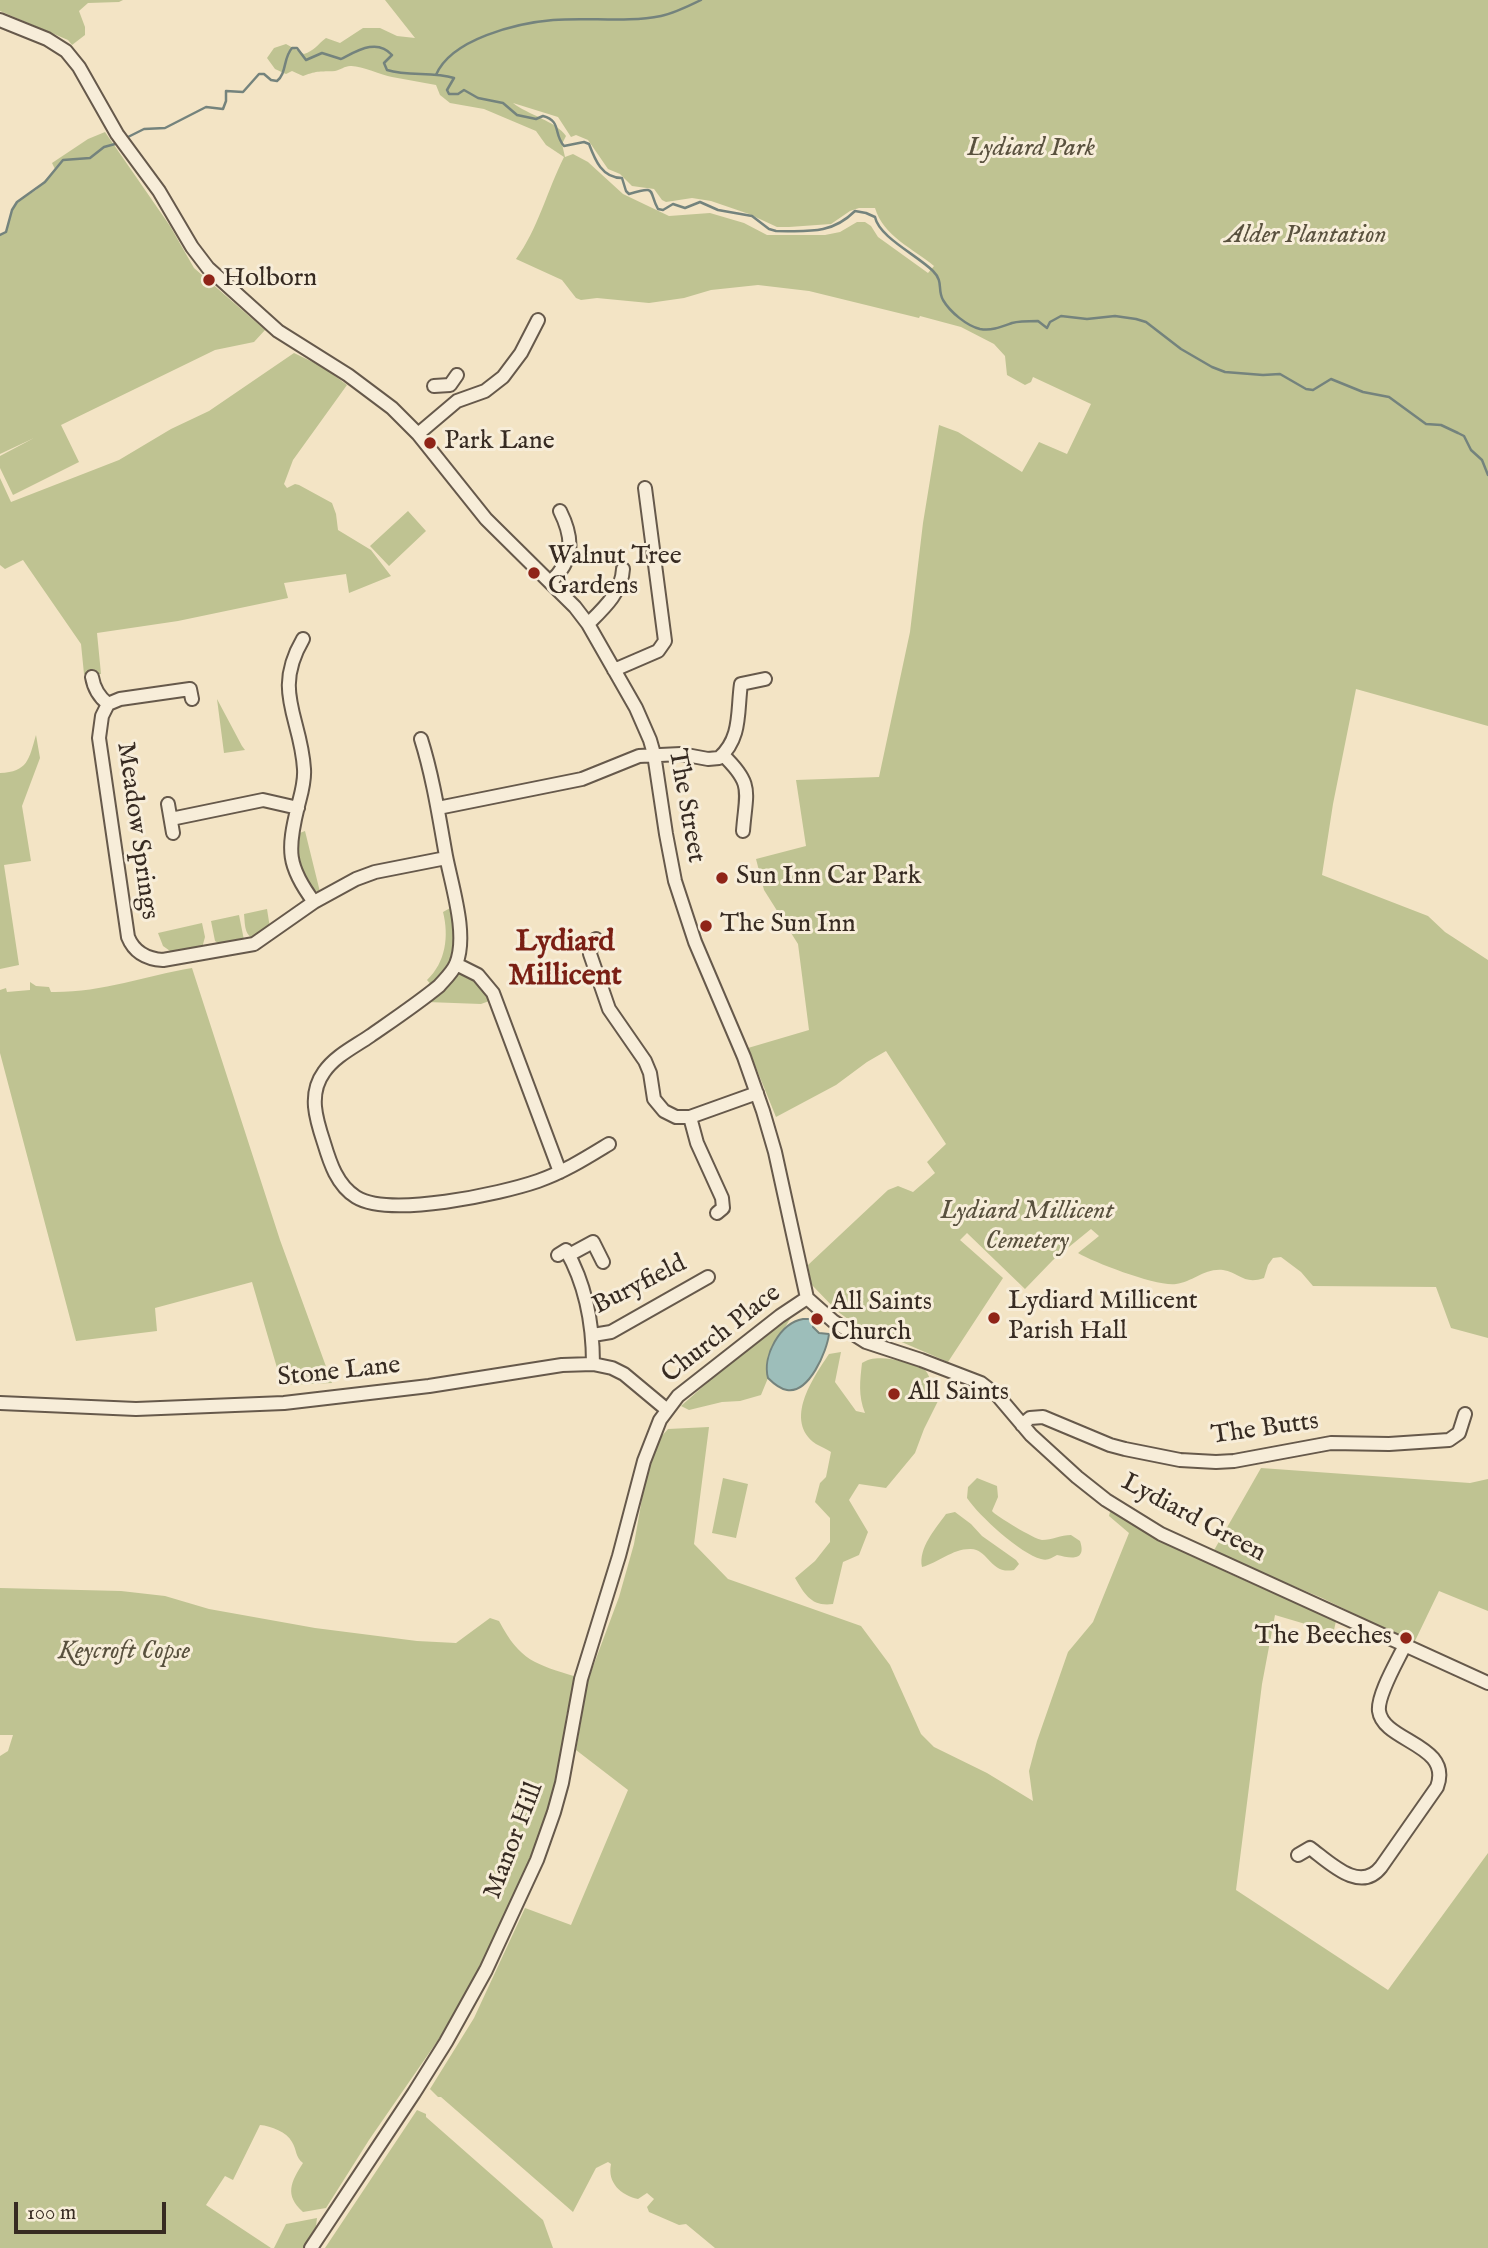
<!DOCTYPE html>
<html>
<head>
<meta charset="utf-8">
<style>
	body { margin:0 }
	#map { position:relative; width:1488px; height:2248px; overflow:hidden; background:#f3e4c5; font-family:"IM FELL English",serif }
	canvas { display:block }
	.scale { position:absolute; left:14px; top:2202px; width:152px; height:32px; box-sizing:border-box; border:4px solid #372b22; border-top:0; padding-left:9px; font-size:21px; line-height:24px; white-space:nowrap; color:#372b22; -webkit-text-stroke:5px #f7edd9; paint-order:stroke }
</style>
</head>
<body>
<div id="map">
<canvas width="1488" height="2248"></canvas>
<div class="scale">100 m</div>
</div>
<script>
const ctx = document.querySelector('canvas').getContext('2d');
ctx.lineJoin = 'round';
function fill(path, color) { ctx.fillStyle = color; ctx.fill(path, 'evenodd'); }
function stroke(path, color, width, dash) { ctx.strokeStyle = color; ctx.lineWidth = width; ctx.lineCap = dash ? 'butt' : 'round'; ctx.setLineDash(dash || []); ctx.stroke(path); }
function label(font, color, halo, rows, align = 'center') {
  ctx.font = font + ' "IM FELL English",serif'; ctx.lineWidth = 6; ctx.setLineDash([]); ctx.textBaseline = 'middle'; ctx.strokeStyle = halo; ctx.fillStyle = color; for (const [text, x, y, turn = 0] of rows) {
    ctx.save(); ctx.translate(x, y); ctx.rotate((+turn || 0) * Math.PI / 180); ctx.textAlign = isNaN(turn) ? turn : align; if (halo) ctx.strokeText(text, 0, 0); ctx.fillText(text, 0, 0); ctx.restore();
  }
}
fill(new Path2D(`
	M0,0H123L119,2L88,3L79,11L85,27V35L72,45L68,40L0,11Z
	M385,0H1488V726L1356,689L1333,804L1322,875L1428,916L1445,932L1488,960V1338L1451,1328L1436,1287L1313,1286L1301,1272L1281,1257L1273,1258L1268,1265L1264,1278C1244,1285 1240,1273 1223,1270C1204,1268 1193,1282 1176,1284C1158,1287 1095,1263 1078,1253L1099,1236L1091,1229L1053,1260L1025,1289L967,1233L960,1240L1003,1278L948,1362L897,1340L892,1335L856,1325L837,1311L811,1284L808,1265L888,1190L898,1186L913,1192L935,1173L927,1162L946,1144L886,1051L867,1062L836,1085L776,1117L748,1048L809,1030L798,944L764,890L756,859L806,846L796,780L879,777L910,632L923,523L939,425L958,432L1022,472L1039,442L1067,454L1091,404L1033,377L1031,382L1025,385L1007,375L1005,356L994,344L961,327L920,316L919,318L809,291L758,285L711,290L684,298L649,303L597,298L581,300L576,298L562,280L516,259C538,229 547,191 564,157L546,145L536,131L484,109L450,103L440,95L436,85C421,82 407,80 392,77C381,75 360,65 350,66C345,66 340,70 335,71C319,72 319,70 303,76L292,71L286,74L275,69L267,58L274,48L286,44L304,54C314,51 318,44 326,38L340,43L363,28H380L397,36L415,38ZM513,103L558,117L571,137L576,135L588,140L608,169L620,174L632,186L654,189L662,200L666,202L692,198L711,201L749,214L777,227H789L831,224L850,211L859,208H875C883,236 914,249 934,266L928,273L878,237L871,226L865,222H857L840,232L825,235H767L744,223L710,213L669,216L623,194L588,162L573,154L565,157L562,144L566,136C556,121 528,115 513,103Z
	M105,132L170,226L194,268L265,330L254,342L215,350L61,425L79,462L13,495L0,468V456L34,438L0,454V235L6,232L12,210L17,202L36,190L55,169L52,163L88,139Z
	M294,353L323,367L347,385L293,460L284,484L287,488L295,484L299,485L332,503L336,514L338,530L371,550L391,576L349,593L346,574L284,583L288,598L178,621L97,633L101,674H84L81,644L23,560L5,569L0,565V478L11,502L119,460L171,429L209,411Z
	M408,511L426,531L389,566L370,546Z
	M217,699L242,746L245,750L224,753Z
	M36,735L40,758L22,806L31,861L4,865L19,965L0,969V773C28,772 29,759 36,735Z
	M305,831L320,892C296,886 297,854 297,834Z
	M452,907C459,943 455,959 433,987L427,980C446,962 449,936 443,912Z
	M267,909L270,928L254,938C244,936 245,922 244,914Z
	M239,915L244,940L220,944L215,941L211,921Z
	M202,923L205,937L202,948L173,953L163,946L158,933Z
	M192,968L280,1240L332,1383L282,1385L252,1282L155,1308L157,1331L76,1341L0,1053V990L6,988L7,992L30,990V982L36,986L49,987L51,992C100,993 145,976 192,968Z
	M461,972L470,974L492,1000L481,1004L427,1002L456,974Z
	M792,1316L774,1345L766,1370L768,1378L761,1395L740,1401L722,1402L689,1410L681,1406L761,1335Z
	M841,1352L835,1382L856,1411L865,1413C858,1395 860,1381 862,1363C877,1352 909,1362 925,1370C932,1378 931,1387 931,1397L941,1395L924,1429L915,1453L886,1488L859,1484L849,1500L868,1532L859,1555L843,1562L833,1604C812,1607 805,1595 795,1578L815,1561L830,1542V1518L815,1502L820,1483L826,1477L831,1452C827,1449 821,1447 816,1444C783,1421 813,1378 829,1354Z
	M709,1427L694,1544L728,1579L861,1626L890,1665L921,1734L934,1747L987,1773L1033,1801L1029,1771L1037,1741L1068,1652L1093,1622L1129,1533L1109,1516L1111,1508L1125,1518L1228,1573L1336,1621L1334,1630L1329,1631L1275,1615L1262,1684L1236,1890L1388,1990L1488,1853V2248H715L686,2224L679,2225L649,2212L647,2207L654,2199L647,2193L638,2199C621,2195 607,2183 611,2164L608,2162L596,2168L573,2212L441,2097H438L430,2089L474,2018L525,1908L571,1925L628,1790L576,1750L588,1680L619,1597L634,1544L646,1476L660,1438L668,1429Z
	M1261,1468L1470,1483L1488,1479V1611L1439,1591L1414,1643L1322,1598L1213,1552Z
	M723,1478L748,1484L736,1538L712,1533Z
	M977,1478L997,1486L998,1497L992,1511C996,1516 1034,1539 1042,1540C1052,1540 1061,1535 1071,1535L1080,1541C1087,1562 1070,1558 1057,1555C1051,1558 1048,1561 1041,1559C1021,1554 979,1516 967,1498L968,1487Z
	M955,1512L971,1524L982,1536L1016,1560L1019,1564L1014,1570C990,1575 988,1548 970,1549C952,1549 938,1563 922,1567C918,1548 936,1528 946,1514Z
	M0,1588L121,1591L165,1596L209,1609L315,1628L417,1641L456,1643L490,1618L499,1621C520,1661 535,1664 577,1677L566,1716L564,1757L536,1857L456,2014L369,2140L326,2208L303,2212C284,2195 291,2182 303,2163C295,2157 297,2150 292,2142C287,2132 271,2126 260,2125L233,2180L225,2176L206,2205L271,2248H0V1756L8,1751L13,1735H0Z
	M417,2110L426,2114V2117L543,2220L553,2248H325Z
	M317,2218L316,2226L303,2248H274L286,2224Z`), '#bfc392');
const water = new Path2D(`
	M803,1319H815L813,1327L819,1333L829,1334C827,1351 809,1394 787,1390C780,1389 773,1383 768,1378C762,1356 780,1323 803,1319Z`);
fill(water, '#9dbeba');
stroke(water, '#74837d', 2);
stroke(new Path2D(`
	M436,75C451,39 517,23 553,20C589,17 626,23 661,16C675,13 689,6 701,0
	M126,138L144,129L165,128L206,107L223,109L226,101V91L243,92L259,74H264L271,80L277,81C287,73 283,58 292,48H297L306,60L322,53L341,59C357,51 377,38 392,55L384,63L387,70C409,77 432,71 454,78L447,90L449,94H458L464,90L478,98L503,103L517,115L536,119L543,116C562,121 553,134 564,146L584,142L589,144C595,160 602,178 622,178L626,191L629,194C658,185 648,191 658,209L663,210L673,204L685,208L700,202L718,210L752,216L769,229L776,231C807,231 831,235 855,211L866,213L875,217C879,237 917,255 933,271C944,282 937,289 943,300C950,312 967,326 980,329C992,331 1001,327 1012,323C1019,321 1030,321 1038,321L1047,328L1050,322L1061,316L1087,319L1115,316L1136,319L1146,322L1181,349L1212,367L1225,372L1263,375L1280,374L1306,389L1313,390L1331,379L1363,392L1389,397L1426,424L1441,425L1458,433L1464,436L1471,450L1482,460L1488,475
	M0,235L6,232L12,210L17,202L45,182L63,160L90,158L104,147L115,144`), '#74837d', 2.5);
const minor = new Path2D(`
	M0,20L47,39L66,51L79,67L117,134L159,191L192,247L208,268L278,331L348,375L392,408L418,434L486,519L575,607L588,624L636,708L650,740L654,754L666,834L675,881L695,942L744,1057L763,1111L775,1152L807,1298L833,1321L866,1342L921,1360L981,1383L998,1396L1031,1435L1077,1477L1106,1500L1161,1534L1488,1683
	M434,386L450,385L457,375
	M418,434L457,401L485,391L503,377L521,353L538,320
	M550,582C574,561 574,539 560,511
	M588,624C603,609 622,592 623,569
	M303,639C272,692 301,717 304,769C305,782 301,794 298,806C287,850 287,866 314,902
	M614,670L658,651L665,641L645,488
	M92,677C94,689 99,697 108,704
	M192,699L190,689L120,699L108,704L102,716L99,738L128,937C134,952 147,959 163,960L254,944L314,902L356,879L375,872L446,858
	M421,739C433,777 439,817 446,856C452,887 468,935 456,964C452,973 445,979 439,986C417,1004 393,1020 370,1036C354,1047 335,1056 324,1072C308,1094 316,1119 324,1143C330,1163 337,1185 356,1197C390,1218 500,1194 538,1181C564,1172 586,1158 609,1144
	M723,755C754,785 746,791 743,831
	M168,804L173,833
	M438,808L582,779L639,756L681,754L708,759L719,758C742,738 737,711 741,684L765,679
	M171,819L263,800L298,808
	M596,939L591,947L590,954L609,1009L645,1061L650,1073L654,1099L664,1111L676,1117H690L757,1093
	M456,964L478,975L493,993L560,1172
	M690,1117L697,1143L722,1198L723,1208L717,1213
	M558,1255L566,1250C586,1285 593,1324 593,1364
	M569,1255L593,1242L603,1262
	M593,1335L611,1332L708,1277
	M0,1403L136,1409L284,1403L429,1386L562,1365L593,1364L612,1368L624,1374L666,1409
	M1022,1425L1030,1418L1043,1417L1110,1445L1125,1449L1180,1460L1216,1462L1234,1461L1331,1443L1389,1444L1449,1440L1459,1433L1465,1414
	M1298,1855L1310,1848C1329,1862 1360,1894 1381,1867L1437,1787C1453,1744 1383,1742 1379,1711C1377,1695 1398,1660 1405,1645
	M311,2248L414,2093L446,2042L486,1970L537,1860L554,1812L562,1783L581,1679L619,1556L644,1461L660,1420L678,1396L780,1316L807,1298`);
stroke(minor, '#66594b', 16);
stroke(minor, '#f7edd9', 12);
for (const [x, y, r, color] of [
	[209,280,7,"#8f2418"],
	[430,443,7,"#8f2418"],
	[534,573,7,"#8f2418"],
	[722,878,7,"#8f2418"],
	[706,926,7,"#8f2418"],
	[994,1318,7,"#8f2418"],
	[817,1319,7,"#8f2418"],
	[894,1394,7,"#8f2418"],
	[1406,1638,7,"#8f2418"]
]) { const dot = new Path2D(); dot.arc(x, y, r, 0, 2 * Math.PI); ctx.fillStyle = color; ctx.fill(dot); stroke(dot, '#f7edd9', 2.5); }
label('italic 26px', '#59513e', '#f7edd9', [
	["Lydiard Park",1031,150],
	["Alder Plantation",1306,237],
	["Lydiard Millicent",1027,1213],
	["Cemetery",1027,1243],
	["Keycroft Copse",124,1653]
]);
label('26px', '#372b22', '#f7edd9', [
	["Holborn",223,280],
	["Park Lane",444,443],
	["Walnut Tree",548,558],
	["Gardens",548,588],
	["Sun Inn Car Park",736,878],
	["The Sun Inn",720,926],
	["Lydiard Millicent",1008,1303],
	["Parish Hall",1008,1333],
	["All Saints",831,1304],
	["Church",831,1334],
	["All Saints",908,1394],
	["The Beeches",1392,1638,"right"]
], 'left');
label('26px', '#372b22', '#f7edd9', [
	["The Street",685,806,80],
	["Meadow Springs",136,831,82],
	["Buryfield",640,1286,-27],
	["Church Place",722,1335,-38],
	["Stone Lane",339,1373,-6],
	["The Butts",1265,1430,-8],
	["Lydiard Green",1193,1519,28],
	["Manor Hill",515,1841,-69]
]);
label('bold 30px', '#7a1f14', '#f7edd9', [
	["Lydiard",565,944],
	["Millicent",565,978]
]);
</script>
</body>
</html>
